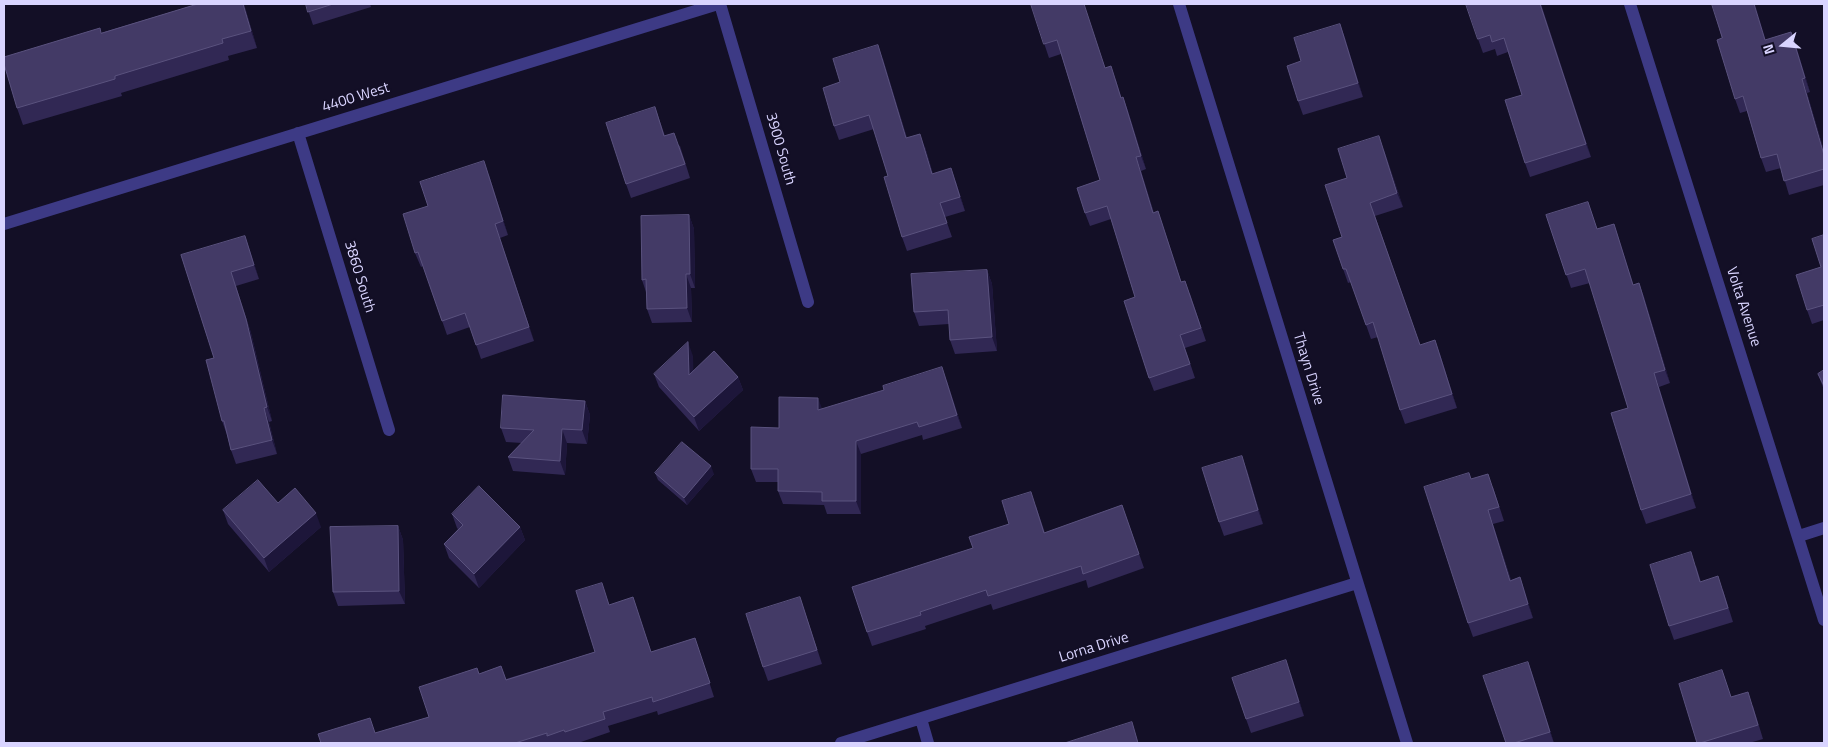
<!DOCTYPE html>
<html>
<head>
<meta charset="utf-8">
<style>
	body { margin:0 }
	#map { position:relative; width:1828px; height:747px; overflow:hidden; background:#130f26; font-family:"Titillium Web",sans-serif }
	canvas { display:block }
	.frame { position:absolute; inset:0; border:5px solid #d9d4ff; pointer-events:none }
	.north { position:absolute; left:1758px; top:20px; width:50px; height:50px; -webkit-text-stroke:4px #130f26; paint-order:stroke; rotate:253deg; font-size:14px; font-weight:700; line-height:20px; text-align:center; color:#d9d4ff }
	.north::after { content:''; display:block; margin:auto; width:18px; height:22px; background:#d9d4ff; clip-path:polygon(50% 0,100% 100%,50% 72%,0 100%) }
</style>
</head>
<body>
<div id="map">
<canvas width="1828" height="747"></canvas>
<div class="frame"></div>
<div class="north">N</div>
</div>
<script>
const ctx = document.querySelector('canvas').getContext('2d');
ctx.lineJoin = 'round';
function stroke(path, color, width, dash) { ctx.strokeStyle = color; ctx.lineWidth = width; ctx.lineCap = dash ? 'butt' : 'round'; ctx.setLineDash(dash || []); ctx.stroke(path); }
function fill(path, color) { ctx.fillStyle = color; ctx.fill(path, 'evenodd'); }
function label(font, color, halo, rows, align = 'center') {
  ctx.font = font + ' "Titillium Web",sans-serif'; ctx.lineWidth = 4; ctx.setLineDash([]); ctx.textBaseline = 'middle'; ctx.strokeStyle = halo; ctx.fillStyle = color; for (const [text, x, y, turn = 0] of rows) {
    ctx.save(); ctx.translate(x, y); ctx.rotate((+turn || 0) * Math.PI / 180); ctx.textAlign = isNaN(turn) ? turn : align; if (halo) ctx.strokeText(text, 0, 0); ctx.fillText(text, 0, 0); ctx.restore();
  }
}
stroke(new Path2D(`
	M720,4L808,302
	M1179,4L1407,743
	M1630,4L1824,620
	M298,133L389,430
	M4,224L718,4
	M1799,536L1824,528
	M921,719L928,743
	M841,743L1357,583`), '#3d3a85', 12);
fill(new Path2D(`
	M198,4H244L257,48L228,56L229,60L121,93L122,96L23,125L17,108L102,33Z
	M306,4H370L371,7L313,25Z
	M1031,4L1105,68L1116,80L1121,98L1123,97L1128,111L1146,169L1141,171L1154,213L1158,211L1181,282L1190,294L1206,341L1185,348L1195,378L1154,391L1149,378L1135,297L1111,219L1090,226L1085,213L1100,180L1061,54L1049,58Z
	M1541,4L1591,157L1530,177L1525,163L1522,95L1508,52L1497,56L1495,49L1483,53L1478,39Z
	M1340,24L1345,38L1363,97L1303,115L1298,101L1301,61Z
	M1766,40L1796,46L1810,92L1807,93L1824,151V185L1789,195L1781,168L1766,172L1761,158L1747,111L1740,113L1735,99Z
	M883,59L907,138L925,147L933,174L956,182L965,211L945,217L952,237L907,251L902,237L888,176L874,129L839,140L834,126L840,82Z
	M655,107L665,136L680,146L690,178L631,198L626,184Z
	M1384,150L1403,207L1375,216L1420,345L1440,354L1457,408L1405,424L1400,410L1378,337L1371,339L1351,282L1348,283L1333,240L1342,237L1347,178Z
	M489,175L508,235L500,238L534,341L481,359L470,327L447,335L423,266L421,267L415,253L428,206Z
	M1588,202L1597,229L1614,224L1633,285L1639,283L1644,297L1670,383L1659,387L1696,508L1646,524L1641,510L1628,408L1590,283L1571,288L1546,215Z
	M689,215L694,229L695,288H691L692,322L652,323L647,309L646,292L642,280Z
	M1824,235V320L1812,324L1807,310L1821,267Z
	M245,236L259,279L236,286L251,333L272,421L269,422L277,454L236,464L231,450L227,435L222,421L214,358L181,255Z
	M987,270L992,284L997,351L955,354L950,340L949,324L919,326L914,312Z
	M693,356V370L738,377L743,390L699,431L659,387L654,374Z
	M1824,370V390L1818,374Z
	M947,381L962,428L923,440L922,435L861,454V514H827L824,505L783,504L778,491V482H756L751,469L779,428L822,409Z
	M585,401L590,415L587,444L567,443L565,475L513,471L508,457L522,443L506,442L501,428Z
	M1247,470L1263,524L1224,536L1219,522Z
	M655,473L714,474L687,505L658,480Z
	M1471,479L1493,487L1504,521L1493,524L1511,580L1520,577L1533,618L1473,637L1468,623Z
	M278,503L321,527L269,572L228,524L223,510Z
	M1122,505L1144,568L1088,588L1086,580L993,610L991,604L925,626L926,629L872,646L867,632L973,548L1036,506L1045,533Z
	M452,514L520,527L525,540L479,588L449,558L444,544L458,529L457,528Z
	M398,526L403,540L405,604L338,606L333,592Z
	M1696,566L1701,582L1723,590L1733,622L1674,640L1669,626Z
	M633,597L651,652L695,638L714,697L658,715L657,711L608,726L610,732L578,743H321L375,733L429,717L479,674L501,666L506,679L595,652L610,605Z
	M800,597L822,664L768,681L763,667Z
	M1528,662L1533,676L1554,743H1506Z
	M1722,670L1731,697L1753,706L1763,739L1749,743H1697Z
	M1291,674L1304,716L1251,733L1246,719Z`), '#312854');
fill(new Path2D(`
	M243,4H244L245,8L257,48L251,31Z
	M1084,4L1110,82L1105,68Z
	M1540,4L1591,157L1586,144Z
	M1754,4H1755L1770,54L1765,40Z
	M1340,24L1345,38L1363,97L1358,83Z
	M1791,32L1796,46L1810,92L1805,78Z
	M878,45L883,59L911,152L906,138Z
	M1111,66L1116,80L1126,112L1121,98Z
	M1802,79L1807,93L1824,151V155Z
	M1123,97L1128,111L1146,169L1141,156Z
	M920,134L925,147L937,188L932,174Z
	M1379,136L1384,150L1403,207L1397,193Z
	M1136,157L1141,171L1158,227L1153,213Z
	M484,161L489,175L508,235L503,221Z
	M951,168L956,182L965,211L960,197Z
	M1158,211L1163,225L1186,296L1181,282Z
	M689,215L694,229L695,288L690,274Z
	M495,224L500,238L534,341L529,327Z
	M1614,224L1619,238L1638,299L1633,285Z
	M245,236L250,250L259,279L254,265Z
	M987,270L992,284L997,351L992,337Z
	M231,272L251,333L272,421L267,407Z
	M686,274L691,288L692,322L687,308Z
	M1639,283L1644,297L1670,383L1665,370Z
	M1435,340L1440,354L1457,408L1452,394Z
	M688,342L693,356L694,388L689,375Z
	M942,367L947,381L962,428L957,415Z
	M1654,373L1659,387L1696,508L1691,494Z
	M738,377L743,390L699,431L694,417Z
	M818,398L823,411L818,410Z
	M585,401L590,415L587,444L582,430Z
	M264,408L269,422L277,454L272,440Z
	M562,429L567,443L565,475L560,461Z
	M856,441L861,454V514L856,501Z
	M1242,456L1247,470L1263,524L1258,510Z
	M711,466L714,474L687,505L684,498Z
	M1488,510L1493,524L1515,594L1510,581Z
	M316,513L321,527L269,572L264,558Z
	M398,526L403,540L405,604L399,591Z
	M520,527L525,540L479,588L474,574Z
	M1520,577L1525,591L1533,618L1528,604Z
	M1286,660L1291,674L1304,716L1299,702Z
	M1528,662L1533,676L1554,743L1550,732Z`), '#1d163a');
const building = new Path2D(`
	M198,4H243L251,31L222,39L223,43L115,76V79L17,108L4,64V57L100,28L101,33Z
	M306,4H333L308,12Z
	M1031,4H1084L1105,68L1111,66L1121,98L1123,97L1141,156L1136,157L1153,213L1158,211L1181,282L1185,281L1201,328L1180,335L1190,364L1149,378L1124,301L1135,297L1107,206L1085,213L1077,188L1100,180L1057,40L1044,44Z
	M1466,4H1540L1586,144L1525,163L1505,100L1522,95L1504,38L1492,42L1490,35L1478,39Z
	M1712,4H1754L1765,40L1791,32L1805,78L1802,79L1824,155V169L1784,181L1777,154L1761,158L1743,96L1735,99L1717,40L1722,38Z
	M1340,24L1358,83L1298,101L1287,66L1301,61L1294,38Z
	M878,45L906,138L920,134L932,174L951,168L960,197L940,203L947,223L902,237L884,177L888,176L869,115L834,126L823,88L840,82L833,59Z
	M655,107L664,136L674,133L685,164L626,184L606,123Z
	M1379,136L1397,193L1370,203L1420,345L1435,340L1452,394L1400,410L1373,322L1366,325L1346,269H1343L1333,240L1342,237L1325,185L1347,178L1338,149Z
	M484,161L503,221L495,224L529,327L476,345L465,313L442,321L418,252L415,253L403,214L428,206L420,182Z
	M1588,202L1597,229L1614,224L1633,285L1639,283L1665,370L1654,373L1691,494L1641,510L1611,413L1628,408L1585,269L1566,275L1546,215Z
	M689,215L690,274H686L687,308L647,309L646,279L642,280L641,216Z
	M1824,235V305L1807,310L1796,275L1821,267L1812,239Z
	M245,236L254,265L231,272L246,319L267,407L264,408L272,440L231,450L224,421H222L206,360L214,358L181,255Z
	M987,270L992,337L950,340L948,310L914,312L911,274Z
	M688,342L689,375L714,351L738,377L694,417L654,374Z
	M942,367L957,415L919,427L917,422L856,441V501H822V492L778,491V469H751V427L779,428V397L818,398V410L884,390L883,386Z
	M1824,370V386L1818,374Z
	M503,395L585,401L582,430L562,429L560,461L508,457L534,430L501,428Z
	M682,442L711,466L684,498L655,473Z
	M1242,456L1258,510L1219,522L1202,468Z
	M1469,473L1471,479L1488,474L1499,507L1488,510L1510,581L1520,577L1528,604L1468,623L1424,487Z
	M258,480L278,503L295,488L316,513L264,558L223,510Z
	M479,486L520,527L474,574L444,544L463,525L452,514Z
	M1031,492L1044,533L1122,505L1139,554L1083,574L1081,566L988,596L986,590L920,612L921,615L867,632L852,587L973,548L969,537L1009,524L1002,501Z
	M398,526L399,591L333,592L330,527Z
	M1691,552L1700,582L1718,576L1728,608L1669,626L1650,565Z
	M602,583L609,605L633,597L651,652L695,638L710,683L653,702L652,697L603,712L605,719L565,732L564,730L547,736V733L515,743H321L318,734L370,718L375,733L429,717L419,687L477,668L479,674L501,666L506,680L595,652L576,591Z
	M800,597L817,650L763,667L746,614Z
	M1286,660L1299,702L1246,719L1232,678Z
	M1528,662L1550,732L1514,743H1506L1483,676Z
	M1722,670L1731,697L1748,692L1758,725L1700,743H1697L1679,684Z
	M1132,722L1138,743H1065Z`);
fill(building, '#433a66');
stroke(building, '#5a527e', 1);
label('15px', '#d9d4ff', '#130f26', [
	["4400 West",356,98,-17],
	["3900 South",780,149,74],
	["3860 South",359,277,73],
	["Volta Avenue",1743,307,72],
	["Thayn Drive",1308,369,73],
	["Lorna Drive",1094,648,-17]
]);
</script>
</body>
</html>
